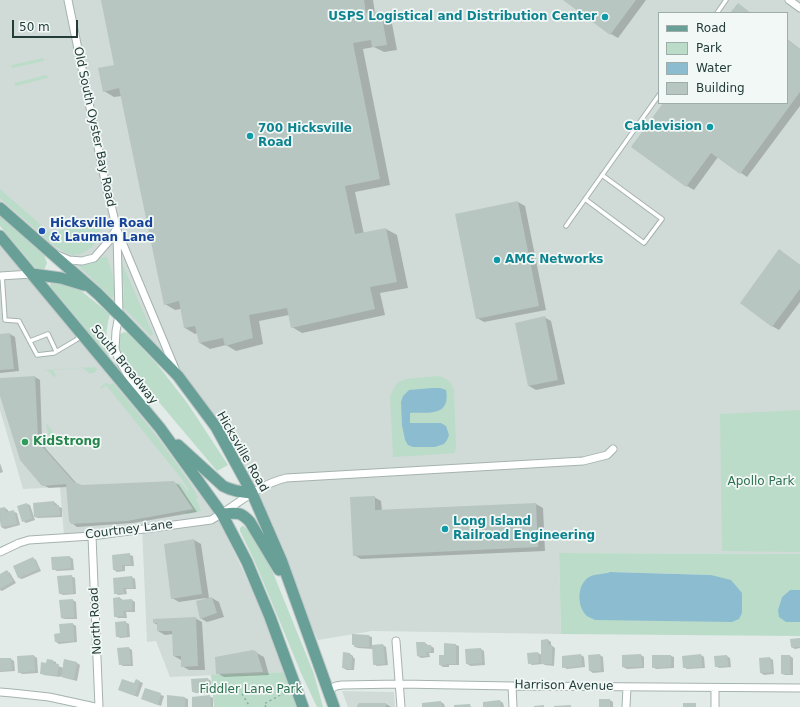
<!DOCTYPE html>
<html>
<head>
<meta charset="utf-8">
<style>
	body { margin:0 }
	#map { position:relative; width:800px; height:707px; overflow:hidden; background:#e2ebe8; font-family:"DejaVu Sans",sans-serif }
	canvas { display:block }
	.legend { position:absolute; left:658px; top:12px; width:130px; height:92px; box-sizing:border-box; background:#f2f8f6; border:1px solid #9fadaa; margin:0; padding:5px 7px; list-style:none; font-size:12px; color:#223c38 }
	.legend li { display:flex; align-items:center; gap:8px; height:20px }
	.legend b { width:20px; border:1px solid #9fadaa }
	.scale { position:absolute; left:12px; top:20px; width:66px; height:18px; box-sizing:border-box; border:2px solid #223c38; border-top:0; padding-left:5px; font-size:12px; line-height:14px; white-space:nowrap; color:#223c38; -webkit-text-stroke:3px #f2f8f6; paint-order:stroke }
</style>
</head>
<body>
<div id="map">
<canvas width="800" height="707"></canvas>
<ul class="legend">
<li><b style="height:5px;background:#689f97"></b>Road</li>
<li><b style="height:11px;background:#bbdcc8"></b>Park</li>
<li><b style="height:11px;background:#8cbccf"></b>Water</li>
<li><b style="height:11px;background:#b7c6c1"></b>Building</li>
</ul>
<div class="scale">50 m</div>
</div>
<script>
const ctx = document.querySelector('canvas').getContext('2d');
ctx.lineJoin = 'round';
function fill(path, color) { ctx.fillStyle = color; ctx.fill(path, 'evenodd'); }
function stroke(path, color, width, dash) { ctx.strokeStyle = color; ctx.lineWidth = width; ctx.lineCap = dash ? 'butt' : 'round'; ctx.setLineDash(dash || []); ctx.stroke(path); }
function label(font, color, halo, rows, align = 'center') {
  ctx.font = font + ' "DejaVu Sans",sans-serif'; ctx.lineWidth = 3.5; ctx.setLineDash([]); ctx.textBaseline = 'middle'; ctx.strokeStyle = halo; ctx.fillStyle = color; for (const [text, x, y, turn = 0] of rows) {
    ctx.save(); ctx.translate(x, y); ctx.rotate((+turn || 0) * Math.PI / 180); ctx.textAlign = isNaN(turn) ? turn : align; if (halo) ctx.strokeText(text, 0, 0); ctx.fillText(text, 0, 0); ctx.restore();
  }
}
fill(new Path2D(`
	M0,0H800V554L559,553L561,634L372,631L318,640L201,397L115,306L0,203ZM659,13H787V103H659Z
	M0,241L104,364L216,513L266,620L287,672L170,677L156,641L147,642L142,527L64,535L60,487L23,489L0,410Z
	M342,691L394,692L395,707H348Z`), '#d0dbd7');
fill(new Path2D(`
	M43,58L44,59L43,61L13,68L11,67L12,65Z
	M46,75L48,77L47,78L16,86L14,84L15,83Z
	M0,189L49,232L83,227L101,228L99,238L92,247L81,254L73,255L66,253L55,246L0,198Z
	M0,216L44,255L47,263L44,270H37L0,226Z
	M103,257H107L113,276L115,292L112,298L79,266L80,265Z
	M121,261L153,334L151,336L123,307L124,287L120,265Z
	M55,281L75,286L110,314C105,332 106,340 109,357L50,286L51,282Z
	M124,332L128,333L157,364L188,404L228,465L217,471L131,369C125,361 116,350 118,340C118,337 120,336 120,334Z
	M95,367L97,369L95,372L90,374L83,368L53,370L56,376L55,377C50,375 51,371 44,370Z
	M438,376C447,378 451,381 454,390L456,449L454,453L443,454L393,457L390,397C396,381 400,379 416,378C423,377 431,377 438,376Z
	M105,383H107L110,385L113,383C143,419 174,456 198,497L196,499L201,511L186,514V512L194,510L176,483H181L187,491L189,490L181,478L106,385L101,389L100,388Z
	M800,410V552L722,551L720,414Z
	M47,424L55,435L52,438L49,437L46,425Z
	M242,526H244L259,543L267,558L314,674L323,707H317L301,673L275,610L254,560L240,531V528Z
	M559,553L800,554V590H790L782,597L778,610L786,622H800V636L561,634ZM610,572L711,575L589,577Z
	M287,672L300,707H214L211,675Z`), '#bbdcc8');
fill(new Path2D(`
	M432,388H440L446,390C451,417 428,412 410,413V423H441L446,426L449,435L447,440L444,444L435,447H413L408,445L405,440L402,425L401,402L403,396L409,390Z
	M610,572L711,575L731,580L742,593V613L739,619L732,622L595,620C592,618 587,617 585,614C577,604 577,585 589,577C594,574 604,574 610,572Z
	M790,590H800V622H786L779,617L778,610L782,597Z`), '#8cbccf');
fill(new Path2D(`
	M102,0H373L375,13L381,12L391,18L397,50L384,52L374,47L363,49L390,185L355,192L364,234L386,229L397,235L408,288L380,293L385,315L302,333L292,327L289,315L259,321L263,344L236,351L226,345L210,349L200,343L198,333L195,334L185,328L181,309L175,310L165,304L122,96L114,97L104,91L115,65Z
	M564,0H646L618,38L611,34Z
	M787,39L800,49V106L747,177L718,157L694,190L687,186L632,146L665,103H787Z
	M518,202L525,206L546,310L484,322L477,318Z
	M786,255L800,265V302L779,330L772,326Z
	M544,317L551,321L565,384L536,390L529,386Z
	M10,334L15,337L19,371L0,373V335Z
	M35,377L40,380L42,439L46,449L78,485L82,486L173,482L179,485L197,512L133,523L77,527L72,523L67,487L49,488L43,485L0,393V379Z
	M0,463L3,472L0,473Z
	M374,497L381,501L382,511L536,504L543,508L545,551L361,559L354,555Z
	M54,502L57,504V506L62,508V517L38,518L35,517Z
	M27,504L30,505L35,520L26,523L23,521Z
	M5,508L8,510L9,513L14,512L17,513L20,525L5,529L1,527L0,520V509Z
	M194,540L201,544L209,598H212L219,602L224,617L207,622L200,618L206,598L179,602L172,598Z
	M130,555L133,556L134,566H125V571L117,572L114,570Z
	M70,557L73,559L74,570L57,571L53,569Z
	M33,558L36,560L41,571L22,579L19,578L14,566Z
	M7,571L10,573L16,583L2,591L0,590V575Z
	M71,576L75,578L76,594L63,595L59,593Z
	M132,577L135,579L136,589H126L127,594L118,595L115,593Z
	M120,598L123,600H132L135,602V612H126L127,618H118L115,616Z
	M73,600L76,602L77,619H65L61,618Z
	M195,618L202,622L205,670H189L182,666L181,660L174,656L173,634L165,635L158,631V625L154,623Z
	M125,622L129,624L130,637L120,638L117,636Z
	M73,624L76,626L77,642L59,644L56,642L61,634Z
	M369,636L372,637V646L383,645L386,647L388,665L377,666L374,664L373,649L358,648L355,647Z
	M800,639V648L795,649L791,647Z
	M548,640L551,642V645L555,648L554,666L545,665L543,664L532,665L529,663L528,654L538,653L542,655Z
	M417,643H425L428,645V646H431L434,648V653H429L430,657L421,658L418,656Z
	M456,645L459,646V665H449V667H443L440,665L445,656Z
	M129,648L132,650L133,666H123L120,664L119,649Z
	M481,649L484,651L485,665L471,666L467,664Z
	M253,651L264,657L269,675L224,677L217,673Z
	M350,654L353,656V657L355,659L354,670H347L343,668Z
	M581,655L584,657L585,667L567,669L563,667Z
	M600,655L603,657L604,672L593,673L590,671Z
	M641,655L644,657V668L627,669L623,667Z
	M701,655L704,657L705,668L687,669L684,667L683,657Z
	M34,656L37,658L38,673L22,674L19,672Z
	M671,656L674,657V668L656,669L653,667Z
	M727,656L730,658L731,667L719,668L716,666Z
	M790,656L793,658V675H785L782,674Z
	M760,658H770L773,660L774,674L764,675L761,673Z
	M0,659H11L14,661L15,671L0,672Z
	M53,661L56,662V665L63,668L64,661L77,663L80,665L77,681L65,678L60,676V677L44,675L41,673Z
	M208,679L211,681L212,692L196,693L193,692Z
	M136,680L143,683L138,697L122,691L135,684Z
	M146,689L164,696L161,706L145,700Z
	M168,696L185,698L188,699V707H168Z
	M209,696L213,698V707H193Z
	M610,700L613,702V707H600Z
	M500,701L503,703L504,707H484Z
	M441,702L444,704L445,707H423Z
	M386,704L391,707H359Z`), '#0003');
fill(new Path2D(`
	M101,0H364L366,13L381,11L387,45L372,47L371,40L353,43L380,179L345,186L355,234L386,228L397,282L370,287L375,309L291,328L287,308L249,315L253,338L225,346L223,338L199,343L195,326L184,328L179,301L164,305L119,88L103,92L98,68L114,65Z
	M563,0H636L610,35Z
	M738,3L751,13H730Z
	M787,39L800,49V92L740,174L711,153L686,187L631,147L663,103H787Z
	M518,201L539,306L476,319L455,214Z
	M779,249L800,265V289L772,327L740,303Z
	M545,316L558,380L528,386L515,323Z
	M10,333L14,369L0,370V334Z
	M35,376L38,436L41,445L74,482L82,485L174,481L193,509L127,521L71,524L69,521L66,484L42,486L20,460L0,396V378Z
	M375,496V510L536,503L538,547L353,556L350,497Z
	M54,501V505H59L60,515L34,517L33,503Z
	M27,503L32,518L22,522L17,506Z
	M5,507L6,512L14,510L17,524L1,527L0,508Z
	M194,539L202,594L171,599L164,544Z
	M130,553L131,565H122V570H113L112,555Z
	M70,556L71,568L52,570L51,557Z
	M33,557L39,569L18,578L13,566Z
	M7,570L13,581L0,589V574Z
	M72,575L73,593L59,594L57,576Z
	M132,576L133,588H123L124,593L114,594L113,578Z
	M120,597V600L132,599V610L123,611L124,616L114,617L113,598Z
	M212,597L217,613L200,619L196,601Z
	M73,599L74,617L61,618L59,600Z
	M196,617L198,666L181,667V656H173L172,631H157V623H153V619Z
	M126,621L127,636L116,637L115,622Z
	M73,623L74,641L55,642L54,634L60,633L59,624Z
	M352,634L369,635V647H354V645H352Z
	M800,638V647H791L790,639Z
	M548,639V645H552V664H541V640Z
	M416,642H425V645H431V652H426L427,656H417Z
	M444,643L456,644V664H446V665H439V655H444Z
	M383,644L385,664L373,665L372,645Z
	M129,647L131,664L119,665L117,648Z
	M481,648L482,663L466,664L465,649Z
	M253,650L257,652L263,672L216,674L215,657Z
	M343,652L350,653V656H352L351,669L342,668Z
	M538,652L539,663L528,664L527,653Z
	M581,654L582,666L562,668V656Z
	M600,654L601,671H589L588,655Z
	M641,654L642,667H622V655Z
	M701,654L702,667L683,668L682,656Z
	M34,655L35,671L18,673L17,656Z
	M652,655H671V667L652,668Z
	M727,655L728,666L715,667L714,656Z
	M781,655H790V674H781Z
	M770,657L772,672L760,673L759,658Z
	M0,658H11L12,670L0,671Z
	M47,659L53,660V663L59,664L57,676L40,674L41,662L46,663Z
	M64,659L77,662L74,679L61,677Z
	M208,678L209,691L192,692L191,679Z
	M122,679L134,683L136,679L140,681L135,696L118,690Z
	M145,688L161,693L158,705L141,699Z
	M167,695L185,697V707H167Z
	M210,695L211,707H192V697Z
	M599,699H610V707H599Z
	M500,700L501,707H483V702Z
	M441,701L442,707H422V703Z
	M359,703H386V707H357V706Z
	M683,703H696V707H683Z
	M470,704L471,707H454V705Z
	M544,705V707H534V706Z
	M571,705V707H554V706Z`), '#b7c6c1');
const lane = new Path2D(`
	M717,13L726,0
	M585,199L644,243L662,219L602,175
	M566,226L659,95
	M2,275L5,320L19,321L37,355L54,353L76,340L81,336
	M30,341L48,334L56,351`);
const street = new Path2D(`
	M68,0L104,176L117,230L176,371
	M789,0L800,8
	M117,234L119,315L116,331L115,349L119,360L145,404
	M57,255L69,260L82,261L94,258L108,242L116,230
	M0,276L32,274
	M92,536L99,707
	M0,552L19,543L29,540L92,536L211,520C236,506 257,485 286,478L583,461L607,455L613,449
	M396,641L401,707
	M512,686L513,707
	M328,690L336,686L342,685L400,684L512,686L800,688
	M0,692L12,693L49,697L95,707
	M626,707L627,687
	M715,707V688`);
const primary = new Path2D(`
	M0,208L98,294L119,315L178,376L216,427L252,493L282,562L334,707
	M0,236L160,428L222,514L247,562L270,617L303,707
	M32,274L61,278L84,285
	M178,445L223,486C232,491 241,492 252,493
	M222,514C236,513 240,511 250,522L279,570`);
stroke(lane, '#a5b3b0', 5.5);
stroke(street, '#a5b3b0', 9);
stroke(primary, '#c1c8c7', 13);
stroke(new Path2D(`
	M242,694L250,707
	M266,707L264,704L286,692`), '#83aea5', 1.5, [2, 3]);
stroke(lane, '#fff', 3.5);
stroke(street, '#fff', 7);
stroke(primary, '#689f97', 11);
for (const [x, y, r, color] of [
	[605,17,4,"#0f9aa8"],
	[710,127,4,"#0f9aa8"],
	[250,136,4,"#0f9aa8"],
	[42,231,4,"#1a4fb4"],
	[497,260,4,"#0f9aa8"],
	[25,442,4,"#2e9e5b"],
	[445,529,4,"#0f9aa8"]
]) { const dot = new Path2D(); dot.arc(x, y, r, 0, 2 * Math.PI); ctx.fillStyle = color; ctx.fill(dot); stroke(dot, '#f2f8f6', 1.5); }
label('bold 12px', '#0d838f', '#f2f8f6', [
	["USPS Logistical and Distribution Center",597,17,"right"],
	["Cablevision",702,127,"right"],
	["700 Hicksville",258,129],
	["Road",258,143],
	["AMC Networks",505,260],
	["Long Island",453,522],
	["Railroad Engineering",453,536]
], 'left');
label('12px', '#223c38', '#f2f8f6', [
	["Old South Oyster Bay Road",94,127,78],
	["South Broadway",124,365,51],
	["Hicksville Road",242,452,60],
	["Courtney Lane",129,530,-7],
	["North Road",96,621,-93],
	["Harrison Avenue",564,686,1]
]);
label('bold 12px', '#164399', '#f2f8f6', [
	["Hicksville Road",50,224],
	["& Lauman Lane",50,238]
], 'left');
label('bold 12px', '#27864d', '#f2f8f6', [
	["KidStrong",33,442]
], 'left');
label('12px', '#2e7150', '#f2f8f6', [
	["Apollo Park",761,482],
	["Fiddler Lane Park",251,690]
]);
</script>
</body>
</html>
